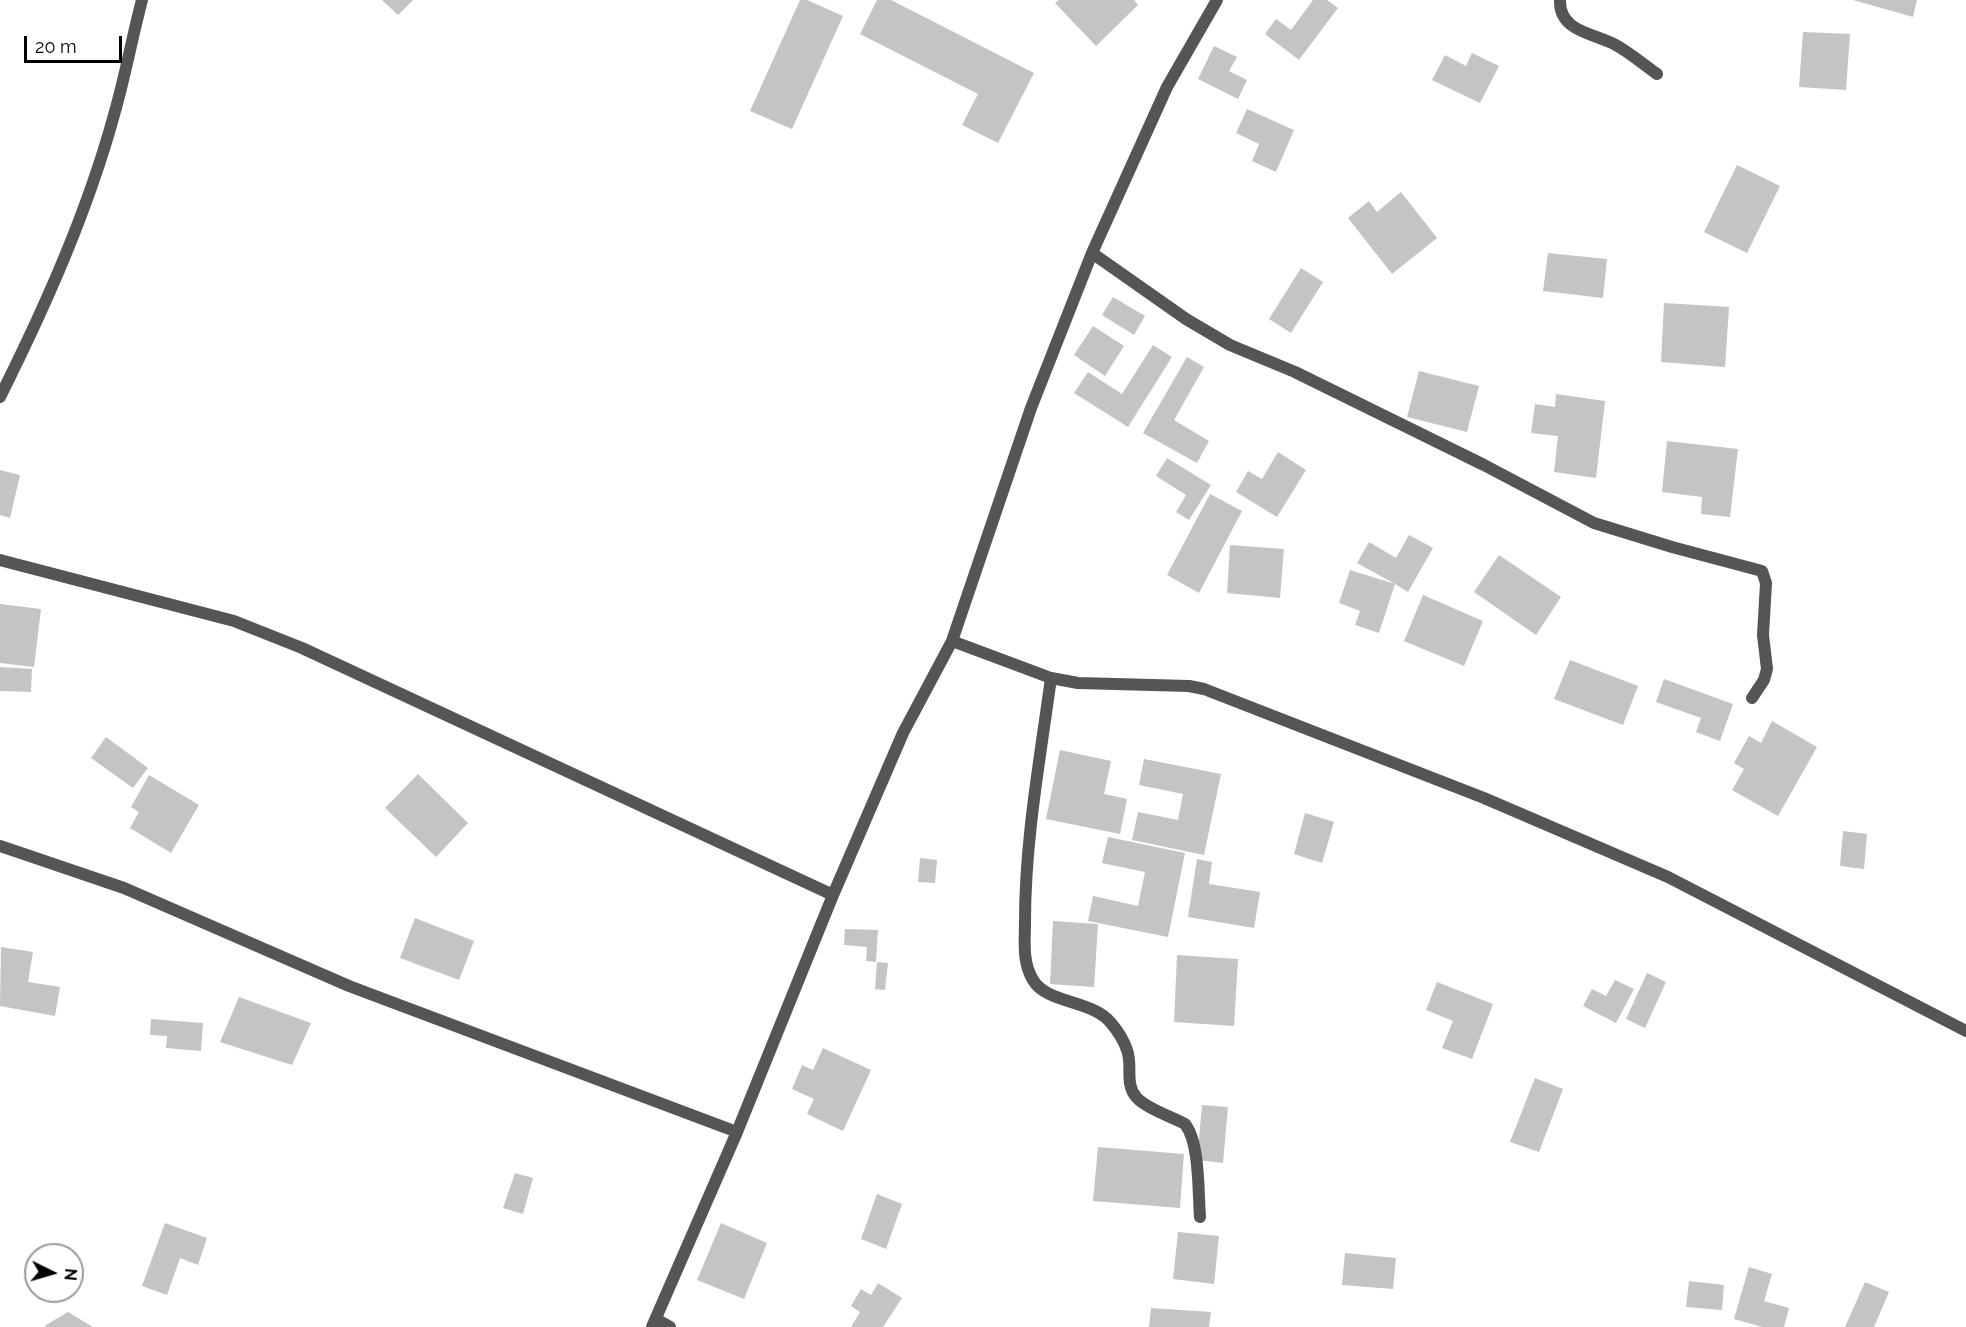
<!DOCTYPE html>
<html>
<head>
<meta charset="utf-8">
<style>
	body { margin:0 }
	#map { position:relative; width:1966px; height:1327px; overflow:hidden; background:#fff; font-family:Raleway,sans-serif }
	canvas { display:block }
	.north { position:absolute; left:24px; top:1243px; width:60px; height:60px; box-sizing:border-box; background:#fff; border:2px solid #999; border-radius:50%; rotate:95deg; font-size:16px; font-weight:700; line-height:24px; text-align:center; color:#000 }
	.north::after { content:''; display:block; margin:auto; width:21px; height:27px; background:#000; clip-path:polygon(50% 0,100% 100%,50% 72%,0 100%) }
	.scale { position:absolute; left:24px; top:36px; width:98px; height:27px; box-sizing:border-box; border:3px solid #000; border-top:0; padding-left:8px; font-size:18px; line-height:21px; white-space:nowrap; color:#000; -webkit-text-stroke:4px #fff; paint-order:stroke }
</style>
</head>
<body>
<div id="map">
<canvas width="1966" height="1327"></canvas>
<div class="north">N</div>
<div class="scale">20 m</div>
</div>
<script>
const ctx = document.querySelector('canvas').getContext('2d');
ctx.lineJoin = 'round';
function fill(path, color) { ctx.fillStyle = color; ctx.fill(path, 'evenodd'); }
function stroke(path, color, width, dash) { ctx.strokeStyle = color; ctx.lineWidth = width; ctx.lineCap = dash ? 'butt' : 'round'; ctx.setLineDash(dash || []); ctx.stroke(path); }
fill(new Path2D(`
	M382,0H413L398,15Z
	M800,0H807L843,16L792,129L750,111Z
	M877,0H891L1034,73L998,143L962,125L978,94L860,34Z
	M1059,0H1134L1138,5L1096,46L1055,3Z
	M1313,0H1327L1338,8L1299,60L1265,34L1276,19L1291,30Z
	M1853,0H1917L1913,17Z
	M1803,32L1850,34L1846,90L1799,87Z
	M1214,46L1237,57L1229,71L1247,80L1238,99L1198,79Z
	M1472,53L1499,66L1480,103L1432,80L1445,55L1466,66Z
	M1247,109L1294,130L1276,172L1252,161L1259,144L1236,133Z
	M1737,165L1780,186L1747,253L1704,232Z
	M1401,192L1437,238L1392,274L1348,218L1369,201L1377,212Z
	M1548,253L1607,259L1603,298L1543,291Z
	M1301,268L1323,282L1291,333L1269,319Z
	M1113,297L1145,316L1134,335L1102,315Z
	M1664,303L1729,307L1725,367L1661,362Z
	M1093,326L1124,346L1105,376L1074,355Z
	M1153,345L1172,357L1128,427L1074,393L1088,372L1122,394Z
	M1187,357L1204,367L1174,420L1209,441L1197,463L1143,433Z
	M1419,371L1479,386L1467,432L1407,417Z
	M1556,394L1605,401L1596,478L1554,472L1558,436L1531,433L1535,404L1555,407Z
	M1667,441L1738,449L1730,517L1701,514L1702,497L1662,492Z
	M1278,452L1306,470L1277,517L1236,492L1248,471L1262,479Z
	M1167,458L1211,485L1189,520L1176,512L1186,495L1156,476Z
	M0,470L20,475L10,518L0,515Z
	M1210,494L1242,511L1199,593L1167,575Z
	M1409,535L1433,548L1408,592L1395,584L1379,633L1355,625L1360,611L1339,603L1350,570L1395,584L1357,563L1369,542L1396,558Z
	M1230,545L1284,549L1280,598L1227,593Z
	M1499,555L1561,597L1536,635L1474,592Z
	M1423,595L1483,621L1464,666L1404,641Z
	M0,604L41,609L34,667L0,663Z
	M1570,660L1638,686L1623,725L1554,699Z
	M0,667L32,669L31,692L0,691Z
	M1664,679L1733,704L1720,741L1696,732L1701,718L1656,702Z
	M1772,721L1817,747L1778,816L1732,790L1744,769L1734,763L1749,736L1761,743Z
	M106,737L148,768L133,788L91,758Z
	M1060,750L1111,761L1104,794L1127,799L1120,834L1046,819Z
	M1144,759L1221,774L1204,855L1132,840L1138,812L1178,820L1183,794L1139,785Z
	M418,774L468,823L436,857L385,808Z
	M149,775L199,805L171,853L130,828L139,812L131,807Z
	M1305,813L1334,822L1322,863L1294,854Z
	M1843,831L1867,834L1864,869L1840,866Z
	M1108,837L1185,853L1168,937L1088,921L1093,896L1138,906L1145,872L1102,863Z
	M920,858L937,860L935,883L918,882Z
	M1197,859L1212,862L1209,884L1260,892L1254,928L1188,917Z
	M415,918L474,941L459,980L400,958Z
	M1053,921L1098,924L1094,987L1050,984Z
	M845,929L878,930L876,962L866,961L867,947L844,945Z
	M1,947L33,952L28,982L60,987L55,1016L0,1006Z
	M1177,955L1238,959L1234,1026L1174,1022Z
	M877,962L888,963L885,990L875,989Z
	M1647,973L1666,982L1645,1028L1626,1019Z
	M1615,980L1634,989L1616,1023L1583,1006L1592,989L1606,996Z
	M1437,982L1493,1004L1472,1059L1442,1048L1453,1021L1426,1010Z
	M239,997L311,1023L292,1065L220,1042Z
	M151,1019L203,1023L201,1051L166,1048L167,1036L150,1035Z
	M823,1048L871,1070L843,1131L807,1114L814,1099L792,1089L802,1065L813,1070Z
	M1535,1078L1563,1089L1539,1152L1510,1142Z
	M1202,1105L1228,1107L1223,1163L1197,1160Z
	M1098,1147L1184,1154L1180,1208L1093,1201Z
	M515,1173L533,1178L523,1214L503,1208Z
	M877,1194L902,1204L886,1249L861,1239Z
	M165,1223L207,1238L198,1265L180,1258L167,1295L142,1286Z
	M721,1223L767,1243L744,1299L697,1280Z
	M1178,1232L1219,1236L1214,1284L1173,1279Z
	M1345,1253L1396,1258L1393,1289L1342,1285Z
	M1749,1267L1772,1274L1764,1301L1789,1308L1784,1327H1762L1734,1319Z
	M1689,1281L1724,1285L1722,1310L1686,1307Z
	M1865,1282L1889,1292L1874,1327H1845Z
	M878,1283L902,1298L883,1327H851L860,1312L851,1306L861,1289L871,1295Z
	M1151,1308L1211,1312L1209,1327H1149Z
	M68,1312L93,1327H45L46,1325Z`), '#c4c4c4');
stroke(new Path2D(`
	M1560,0C1559,31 1592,33 1614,44C1629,52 1643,64 1657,74
	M1092,253L1186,319L1230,345L1295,372L1484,465L1594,523L1672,547L1762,571L1766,583L1763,635L1767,669L1764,680L1752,698
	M0,397C45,307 87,213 114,115C125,77 132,38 142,0
	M0,560L234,621L302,648L833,895
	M952,641L1051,678L1078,683L1189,686L1204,689L1484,798L1668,877L1966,1031
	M1051,678C1040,759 1025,840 1025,922C1025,941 1022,962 1033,980C1047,1004 1093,1000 1111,1023C1117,1030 1124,1041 1127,1050C1133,1066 1124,1084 1137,1098C1146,1108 1172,1117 1185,1124C1200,1143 1198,1192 1200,1217
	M0,846L124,888L349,986L737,1132
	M656,1319L670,1327
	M652,1327L737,1132L833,895L903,733L952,641L1031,408L1092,253L1167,87L1217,0`), '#555', 12);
</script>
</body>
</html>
